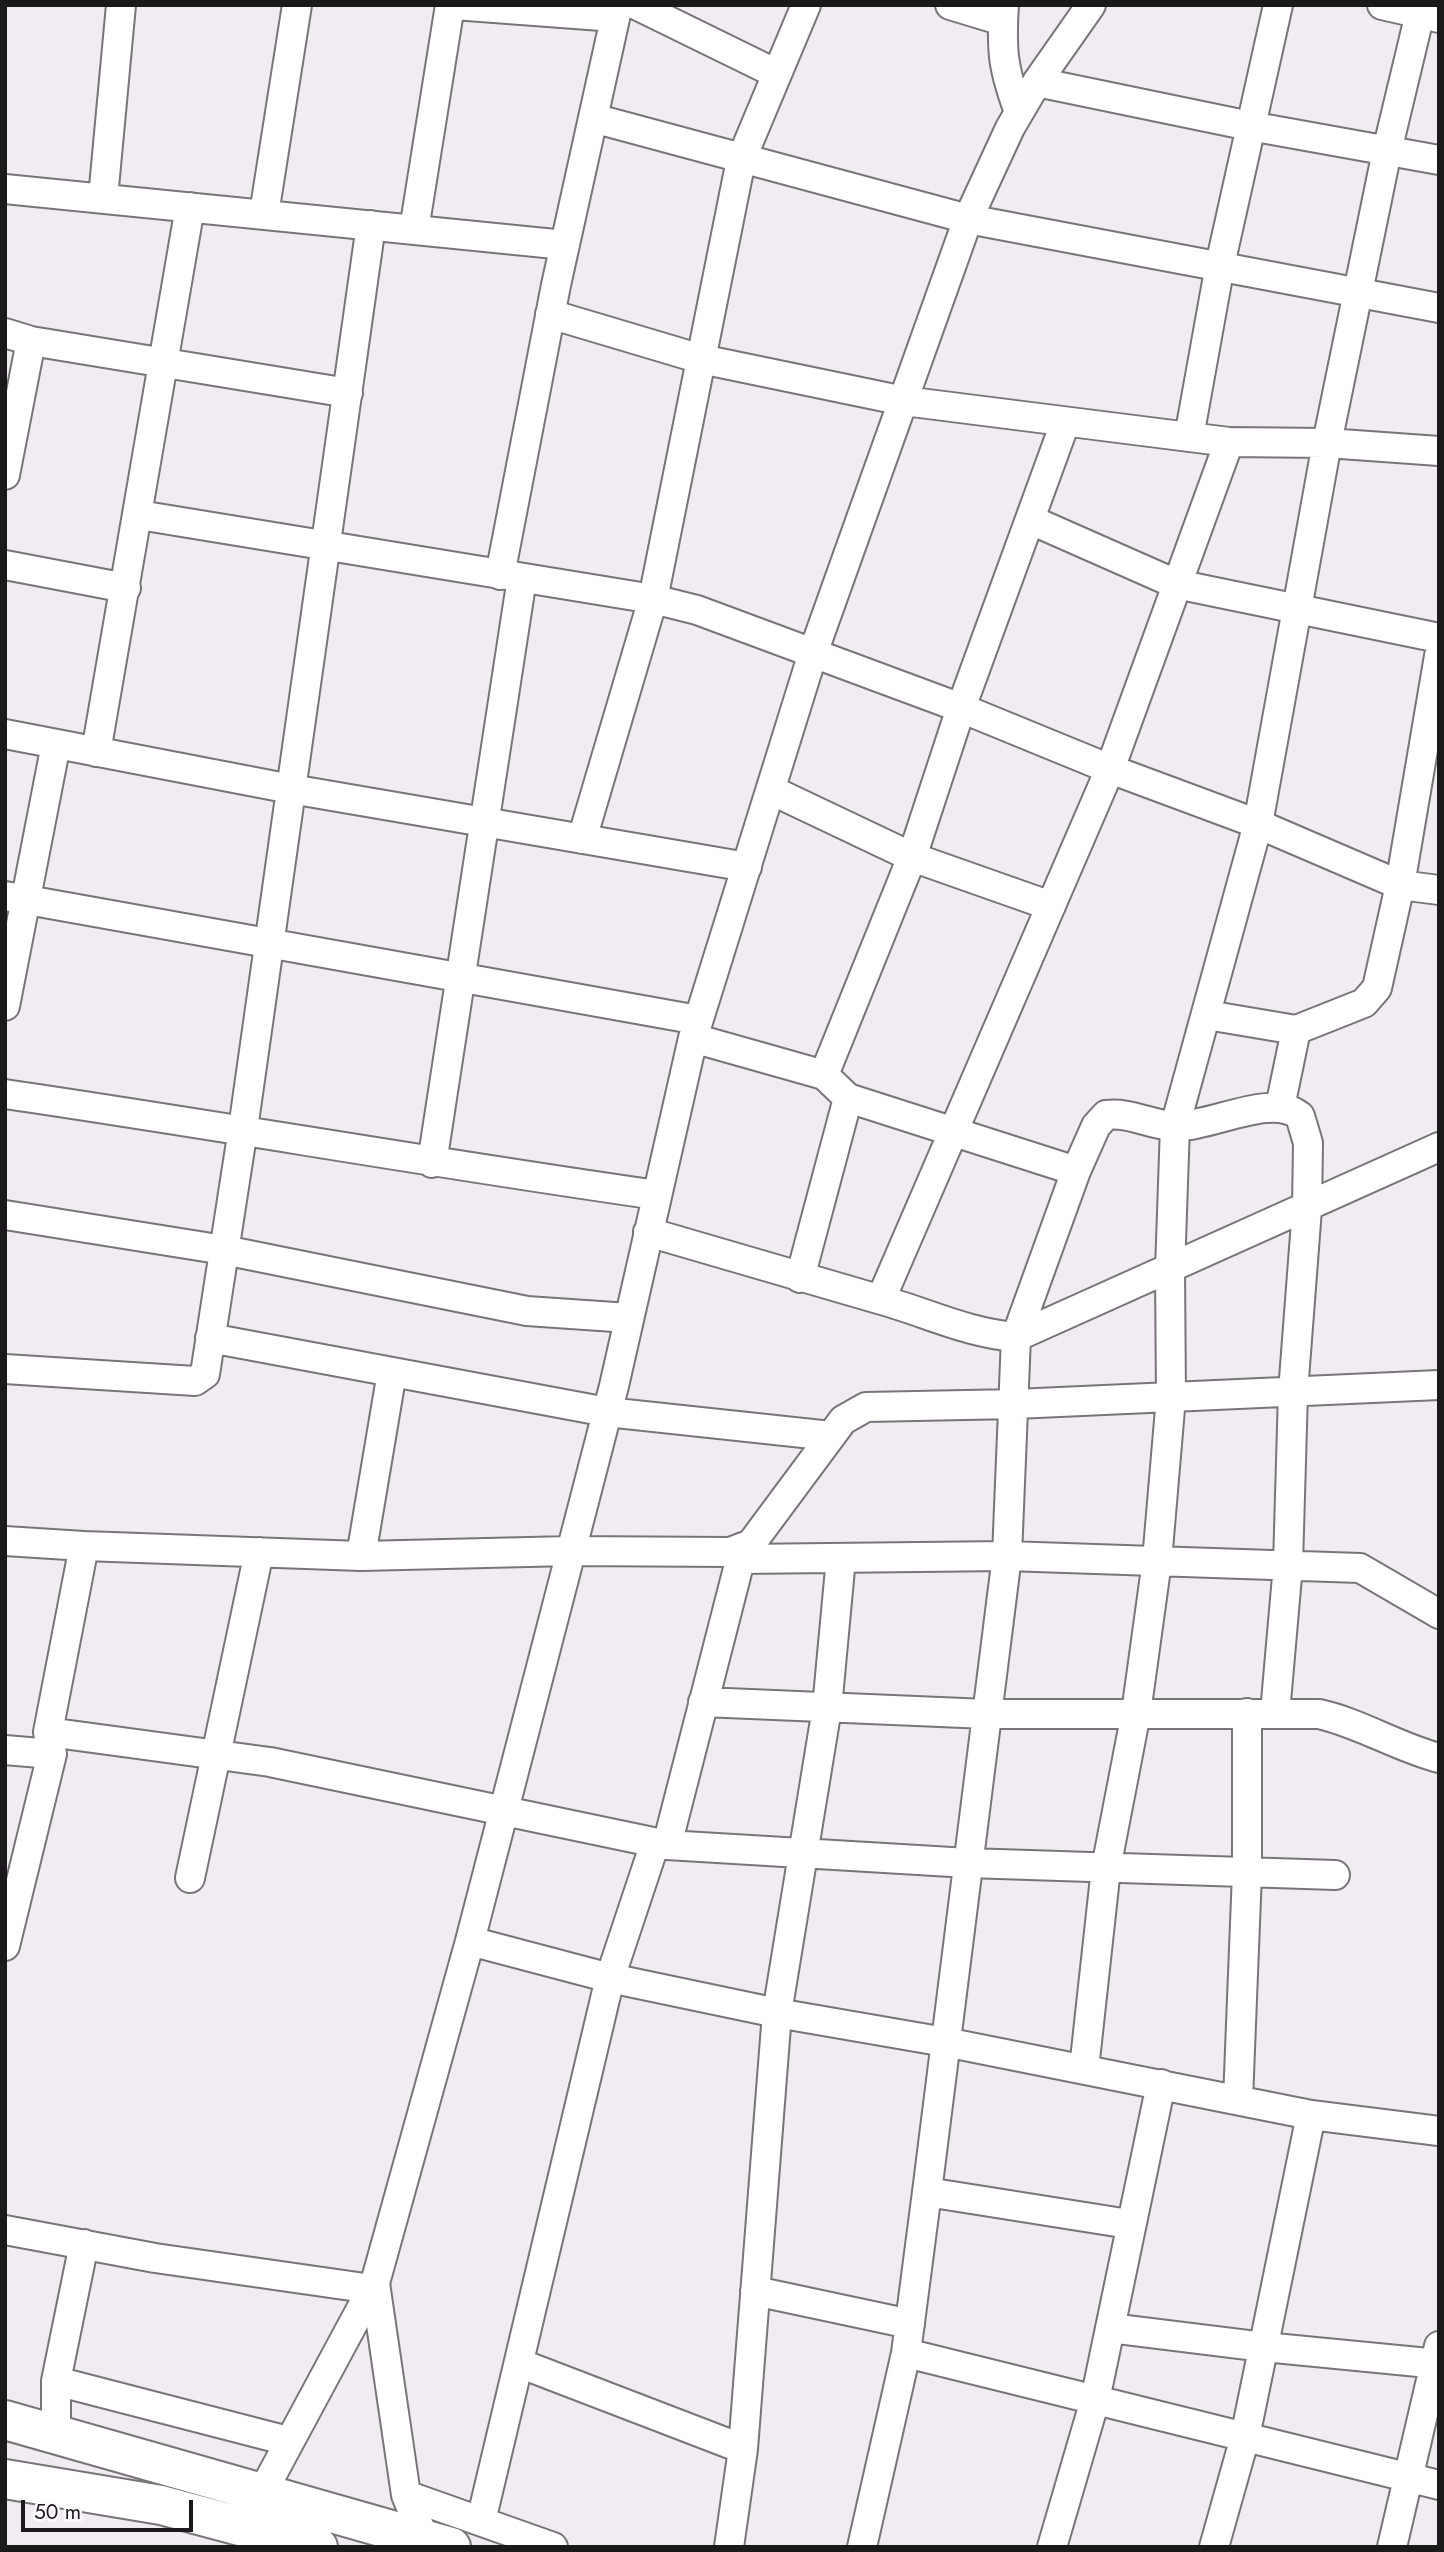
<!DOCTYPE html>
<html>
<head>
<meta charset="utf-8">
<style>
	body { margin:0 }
	#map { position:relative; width:1444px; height:2552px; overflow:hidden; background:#f1ecf2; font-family:Jost,sans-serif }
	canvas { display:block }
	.frame { position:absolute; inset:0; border:7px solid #1b191b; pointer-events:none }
	.scale { position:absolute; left:21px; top:2500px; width:172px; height:32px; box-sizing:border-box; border:4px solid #1b191b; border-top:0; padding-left:9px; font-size:21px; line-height:24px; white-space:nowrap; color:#1b191b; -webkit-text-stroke:5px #fef9ff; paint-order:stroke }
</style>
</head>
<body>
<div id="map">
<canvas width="1444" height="2552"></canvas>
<div class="frame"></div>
<div class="scale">50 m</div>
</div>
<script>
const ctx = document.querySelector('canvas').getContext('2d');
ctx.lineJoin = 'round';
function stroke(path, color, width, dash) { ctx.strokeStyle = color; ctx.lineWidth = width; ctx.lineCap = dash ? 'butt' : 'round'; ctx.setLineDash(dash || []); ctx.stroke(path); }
const minor = new Path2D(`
	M454,5L615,17
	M636,5L777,74
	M950,5L1003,21
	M1004,5C1001,51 1003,69 1019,112
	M1382,5L1439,18
	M1037,82L1250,126L1439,160
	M593,118L968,219L1439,308
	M5,189L565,245
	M103,198L121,5
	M264,214L297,5
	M414,230L450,5
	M550,314L701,359L904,401L1229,442L1327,443L1439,451
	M5,333L31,341L348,393
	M1189,437L1220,265L1278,5
	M5,475L31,341
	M139,515L653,599L697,610L961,708L1110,769L1258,824L1400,885L1439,890
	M1031,520L1176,584L1439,638
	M5,565L126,588
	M500,575L556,285L618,5
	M5,734L291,789L747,867
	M96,752L190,207
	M771,790L912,857L1051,906
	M582,839L653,599L741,160L806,5
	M5,896L698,1020
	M5,1006L56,744
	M1207,1015L1296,1030
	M693,1038L824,1075L912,857L961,708L1065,423
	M824,1075L848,1098L1076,1171
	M5,1094C223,1126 439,1164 657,1195
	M1280,1107L1296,1030L1364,1003L1377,988L1400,885L1439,656
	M432,1163L522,578
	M5,1215L224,1250L527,1311L629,1318
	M648,1232C725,1255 802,1277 878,1299C926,1312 966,1333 1016,1337L1439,1147
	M800,1278L848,1098
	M881,1299L1110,769L1229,442
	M210,1338L607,1412L831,1436
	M5,1369L195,1381L205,1374L243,1129L371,225
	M5,1541L84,1546L48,1732L52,1754L5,1946
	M84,1546L361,1556L570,1551L730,1552L751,1544L843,1420L866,1407L1015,1404L1439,1385
	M361,1556L392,1372
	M740,1559L1007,1556L1360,1568L1439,1614
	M703,1702L987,1714H1319C1360,1723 1397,1747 1439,1758
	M48,1732L270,1762L667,1845L968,1863L1335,1875
	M5,1750L52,1754
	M667,1845L743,1549
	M190,1878L259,1552
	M470,1941L610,1978L777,2013L945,2042L1311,2115L1439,2131
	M1084,2069L1106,1868L1136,1713L1157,1561L1171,1397L1170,1270L1175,1126L1258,824L1327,443L1387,151L1422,5
	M1238,2100L1247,1873V1713
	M927,2192L1129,2224
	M5,2230L155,2258L372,2289
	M84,2244L56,2381L288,2441
	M375,2283L406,2495L424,2538V2547
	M755,2291L910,2324
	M1110,2328L1264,2347L1439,2364
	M906,2353L1439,2485
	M519,2363L743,2449
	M56,2381V2435
	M262,2493L375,2283L470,1941L614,1386L693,1038L813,653L968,219L1010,128L1037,82L1091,5
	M406,2495L553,2547
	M481,2521L610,1978L655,1843
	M729,2547L743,2449L777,2013L827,1708L841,1558
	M862,2547L906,2353L927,2192L1007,1556L1016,1337L1076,1171L1096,1126L1106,1115C1131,1112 1150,1125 1174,1126C1210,1128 1271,1092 1300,1116L1308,1143L1307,1209L1293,1392L1288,1565L1275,1713
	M1052,2547L1095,2400L1161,2084
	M1214,2547L1245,2437L1311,2115
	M1392,2547L1439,2346`);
const highway = new Path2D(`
	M5,2420L451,2547
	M5,2479L161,2505L318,2547`);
stroke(minor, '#79747a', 32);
stroke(highway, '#79747a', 42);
stroke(minor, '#fff', 28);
stroke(highway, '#fff', 38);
</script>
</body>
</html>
